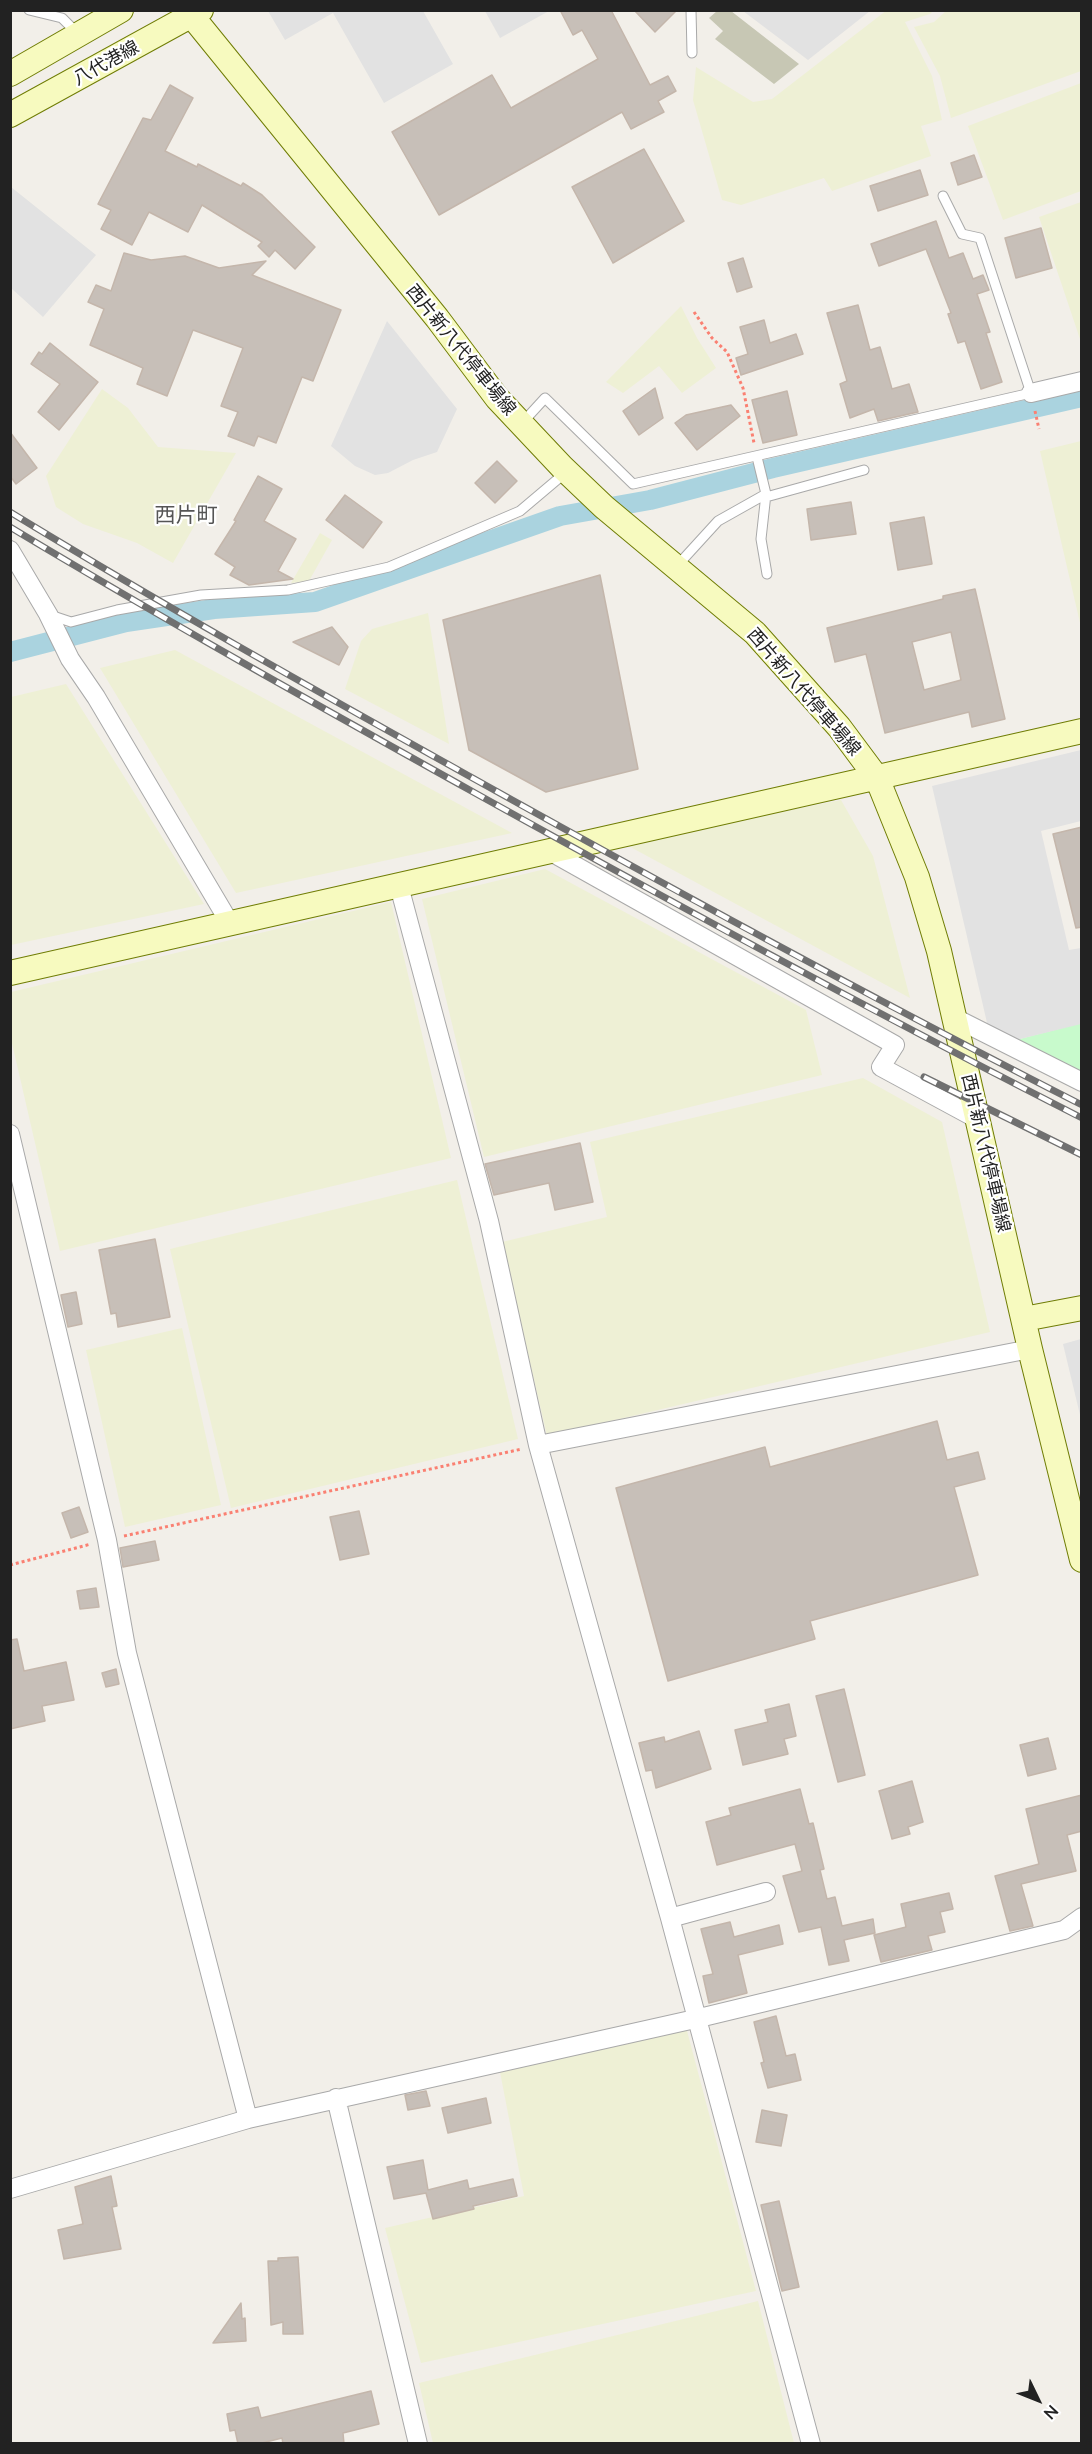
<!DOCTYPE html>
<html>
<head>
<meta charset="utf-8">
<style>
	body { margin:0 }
	#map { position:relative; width:1092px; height:2454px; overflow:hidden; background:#f2efe9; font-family:Lato,sans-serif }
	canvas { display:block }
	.frame { position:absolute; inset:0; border:12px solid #222; pointer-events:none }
	.north { position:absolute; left:1008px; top:2370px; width:60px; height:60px; -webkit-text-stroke:4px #fff; paint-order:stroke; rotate:133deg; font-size:16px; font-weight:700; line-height:24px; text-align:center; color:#222 }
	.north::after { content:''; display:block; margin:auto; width:21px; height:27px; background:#222; clip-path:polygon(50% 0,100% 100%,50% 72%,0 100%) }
</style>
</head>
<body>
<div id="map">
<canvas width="1092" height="2454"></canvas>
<div class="frame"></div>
<div class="north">N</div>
</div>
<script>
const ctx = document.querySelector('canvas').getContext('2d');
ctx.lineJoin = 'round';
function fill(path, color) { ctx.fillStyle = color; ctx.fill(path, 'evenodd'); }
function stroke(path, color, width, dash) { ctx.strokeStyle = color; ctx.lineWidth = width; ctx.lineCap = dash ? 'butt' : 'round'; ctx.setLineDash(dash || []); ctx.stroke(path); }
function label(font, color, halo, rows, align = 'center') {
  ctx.font = font + ' Lato,"Noto Sans JP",sans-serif'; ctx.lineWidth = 4.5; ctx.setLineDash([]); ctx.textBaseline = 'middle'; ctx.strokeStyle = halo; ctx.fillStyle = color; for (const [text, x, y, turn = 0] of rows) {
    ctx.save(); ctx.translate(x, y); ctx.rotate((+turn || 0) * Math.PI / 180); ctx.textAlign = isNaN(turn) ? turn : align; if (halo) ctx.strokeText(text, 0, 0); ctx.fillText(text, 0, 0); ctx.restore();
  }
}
fill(new Path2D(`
	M717,11H731L799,64L774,84L715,39L723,31L709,18Z`), '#c7c7b4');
fill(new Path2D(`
	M887,10L933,11L930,14L905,22L932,76L942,120L921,126L931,156L832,191L824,178L741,205L722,200L693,100L696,67L753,102L772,99Z
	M946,11H1081V71L951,118L940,76L914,27L934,22Z
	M1081,83V191L1003,220L968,126Z
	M1081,202H1082L1081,342L1039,217Z
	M681,306L697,338L716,368L682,393L659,366L623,393L606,382Z
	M102,389L128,408L158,447L236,453L173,563L137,543L83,524L56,507L46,476Z
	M1081,441H1082L1081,627L1040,451Z
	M320,533L332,540L309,581L291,583Z
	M428,613L449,744L345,689L361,641L372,629Z
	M175,650L512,833L236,893L100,668Z
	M66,684L204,904L11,945V697Z
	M841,800L873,856L910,998L623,843Z
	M545,869L806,1010L822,1075L484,1157L422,899Z
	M391,902L451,1158L60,1251L11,1039V992Z
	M863,1078L942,1122L990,1332L547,1436L502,1242L607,1217L590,1142Z
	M457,1180L518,1439L231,1508L170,1249Z
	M182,1328L221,1505L125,1527L86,1350Z
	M686,2027L756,2291L421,2363L385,2228L524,2196L500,2072Z
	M758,2301L794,2443H433L419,2383Z`), '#eef0d5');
fill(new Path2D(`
	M1081,1023V1078L1012,1041Z`), '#c8facc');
fill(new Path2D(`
	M268,11H423L453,64L384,103L333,13L285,40Z
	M485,11H549L500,38Z
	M743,11H870L808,60Z
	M11,187L96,255L43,317L11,288Z
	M387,321L457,409L437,452L413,460L388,473L375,475L355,466L331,446Z
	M1081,750V821L1041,831L1069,950L1081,948V1024L1012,1041L988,1027L932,786Z
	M1081,1339H1082L1081,1419L1063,1344Z`), '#e2e2e2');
stroke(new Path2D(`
	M10,652L126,622L214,609L315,602L560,516L650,500L773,468L1082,397`), '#aad3df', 20);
const building = new Path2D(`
	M560,10H611L650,85L668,76L676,91L658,101L664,112L631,129L622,112L439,215L392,132L492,75L511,108L598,59L582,30L573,35Z
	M634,10H677L655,32Z
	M170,85L193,98L165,151L197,167L198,164L241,186L243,183L262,195L315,247L295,269L275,250L269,257L258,246L262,242L202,205L188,232L149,212L132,245L101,229L111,210L98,204L143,118L151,120Z
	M644,149L684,221L613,263L572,187Z
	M974,155L982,177L958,185L951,163Z
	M920,170L928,195L878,211L870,186Z
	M936,221L949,258L963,253L973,279L983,275L989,290L977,294L990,332L986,333L1002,382L981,389L965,341L958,343L948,314L951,313L926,249L879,266L871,244Z
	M1041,228L1052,268L1016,278L1005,238Z
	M124,253L151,260L185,256L219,268L266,261L252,275L341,310L313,381L302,377L276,443L258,436L254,446L228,436L238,412L221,406L243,348L193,330L167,396L137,384L143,368L90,345L104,309L88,302L96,285L111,291Z
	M743,258L752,287L737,292L728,263Z
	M858,305L870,350L880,347L892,389L909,384L918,412L878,421L874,409L850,418L840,384L847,381L827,313Z
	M764,320L770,343L796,334L803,354L741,375L736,358L748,354L740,327Z
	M50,343L98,382L59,430L38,412L60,384L31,364L39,352L42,354Z
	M655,388L663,418L639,435L623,411Z
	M787,391L797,435L763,443L752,400Z
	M731,405L740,416L697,450L675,423L686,415Z
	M10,432L37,468L16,484L10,476Z
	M497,461L517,481L495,503L475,483Z
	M258,476L282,489L264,521L296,539L278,571L293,579L249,585L230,575L235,567L215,554L236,521L234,520Z
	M345,495L382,522L363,548L326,520Z
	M851,502L856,534L811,540L807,509Z
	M924,517L932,564L898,570L890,523Z
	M600,575L638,769L546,792L469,750L443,620Z
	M975,589L1005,719L972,727L969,712L885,733L866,654L835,662L827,628L943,599V596ZM951,632L961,680L924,690L912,642Z
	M332,627L348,647L339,665L293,642Z
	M1082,827V927L1076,928L1053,834Z
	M580,1143L593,1202L555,1210L549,1183L494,1195L485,1164Z
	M155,1239L170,1317L118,1327L116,1313L111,1314L99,1250Z
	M76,1292L82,1324L68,1327L61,1295Z
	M937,1421L947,1460L978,1452L985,1479L954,1487L978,1575L810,1621L815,1639L668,1681L616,1488L765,1447L770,1467Z
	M79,1507L88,1532L71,1538L62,1513Z
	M359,1511L369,1554L340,1560L330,1517Z
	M155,1541L159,1560L123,1567L120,1548Z
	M96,1588L99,1607L80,1609L77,1591Z
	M17,1639L24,1671L66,1662L74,1700L42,1706L45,1721L10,1729V1640Z
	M116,1669L119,1684L106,1687L102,1673Z
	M844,1689L865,1775L838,1782L816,1696Z
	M789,1704L796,1736L784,1739L788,1754L743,1765L735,1730L768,1722L765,1710Z
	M699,1731L711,1769L656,1788L652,1770L646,1771L639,1743L664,1737L665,1742Z
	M1048,1738L1056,1769L1028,1776L1020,1745Z
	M912,1781L923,1822L908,1827L910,1834L892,1839L879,1791Z
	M800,1789L809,1824L813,1823L824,1869L820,1870L827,1899L835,1897L842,1926L873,1919L875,1933L844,1940L849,1961L829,1965L821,1927L799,1932L783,1876L802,1871L795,1844L717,1865L706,1822L731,1815L729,1808Z
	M1082,1795V1831L1067,1835L1076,1871L1021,1884L1033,1926L1010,1931L995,1876L1039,1864L1026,1809Z
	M949,1893L953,1909L940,1912L945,1932L928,1936L932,1950L881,1962L874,1935L906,1927L901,1904Z
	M730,1922L734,1937L779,1925L783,1944L738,1955L747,1993L709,2003L703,1976L713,1974L701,1929Z
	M776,2016L786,2056L795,2054L801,2080L768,2088L761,2063L764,2062L754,2022Z
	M426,2091L430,2106L408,2110L405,2095Z
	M486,2098L491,2123L448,2133L442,2108Z
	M762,2110L787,2115L781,2146L756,2142Z
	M423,2160L428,2190L467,2180L469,2189L513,2179L517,2196L473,2206L474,2209L433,2219L426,2193L394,2199L387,2167Z
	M111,2176L117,2206L112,2207L121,2249L64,2259L58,2230L83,2224L75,2187Z
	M779,2201L799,2287L782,2291L761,2205Z
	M298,2257L303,2334H283V2322L271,2325L268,2261H278V2258Z
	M241,2303L242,2319L245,2318L246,2341L213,2343Z
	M371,2391L379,2424L343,2433L344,2444H283L282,2438L258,2444H238L235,2430L230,2431L227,2414L258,2407L261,2418Z`);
fill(building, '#c7bfb8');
stroke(building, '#c4b6ab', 1.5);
const lane = new Path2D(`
	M29,10L62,18L77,33
	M691,10L692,53
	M523,422L545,398L633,484L1031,393L980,238L962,234L943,196
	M757,457L766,494
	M766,497L864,470
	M676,567L718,521L766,494L761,539L767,574
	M50,615L71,622L117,610L201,595L288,590L389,567L520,511L565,473`);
const street = new Path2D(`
	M1031,393L1082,381
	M10,550L48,614L70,659L96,697L231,925
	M551,852L895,1045L881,1067L979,1120
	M399,886L489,1221L538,1445L670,1918L811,2444
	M955,1018L1082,1082
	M10,1134L107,1540L127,1653L248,2119
	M538,1445L1030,1349
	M670,1918L766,1892
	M336,2098L418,2444
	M10,2189L248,2119L695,2019L1064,1930L1082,1917`);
const secondary = new Path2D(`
	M187,10L437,318L497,398L562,467L604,507L755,633L839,727L877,778L917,877L939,951L1030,1349L1082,1560
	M10,74L121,10
	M10,115L201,10
	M10,973L1082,731
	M1024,1319L1082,1308`);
stroke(lane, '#a9a9a9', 11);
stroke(street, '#a9a9a9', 20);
stroke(secondary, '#707d05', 26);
stroke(new Path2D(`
	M694,312L712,338L727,352L743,388L754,443
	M1035,411L1039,429
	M124,1536L522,1449
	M10,1565L91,1544`), '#fa8072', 3, [3, 3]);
stroke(lane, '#fff', 9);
stroke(street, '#fff', 18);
stroke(secondary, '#f7fabf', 24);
const rail = new Path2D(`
	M10,512C161,604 315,690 469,776C672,889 875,1000 1082,1105
	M10,527C163,619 319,706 475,793C675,904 877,1014 1082,1118
	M924,1077L1082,1155`);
stroke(rail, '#707070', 7);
stroke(rail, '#fff', 4.5, [14]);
label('18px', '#222', '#fff', [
	["八代港線",106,63,-29],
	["西片新八代停車場線",461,350,51],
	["西片新八代停車場線",804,692,49],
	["西片新八代停車場線",986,1153,77]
]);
label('21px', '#555', '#fff', [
	["西片町",186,515]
]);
</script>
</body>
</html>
